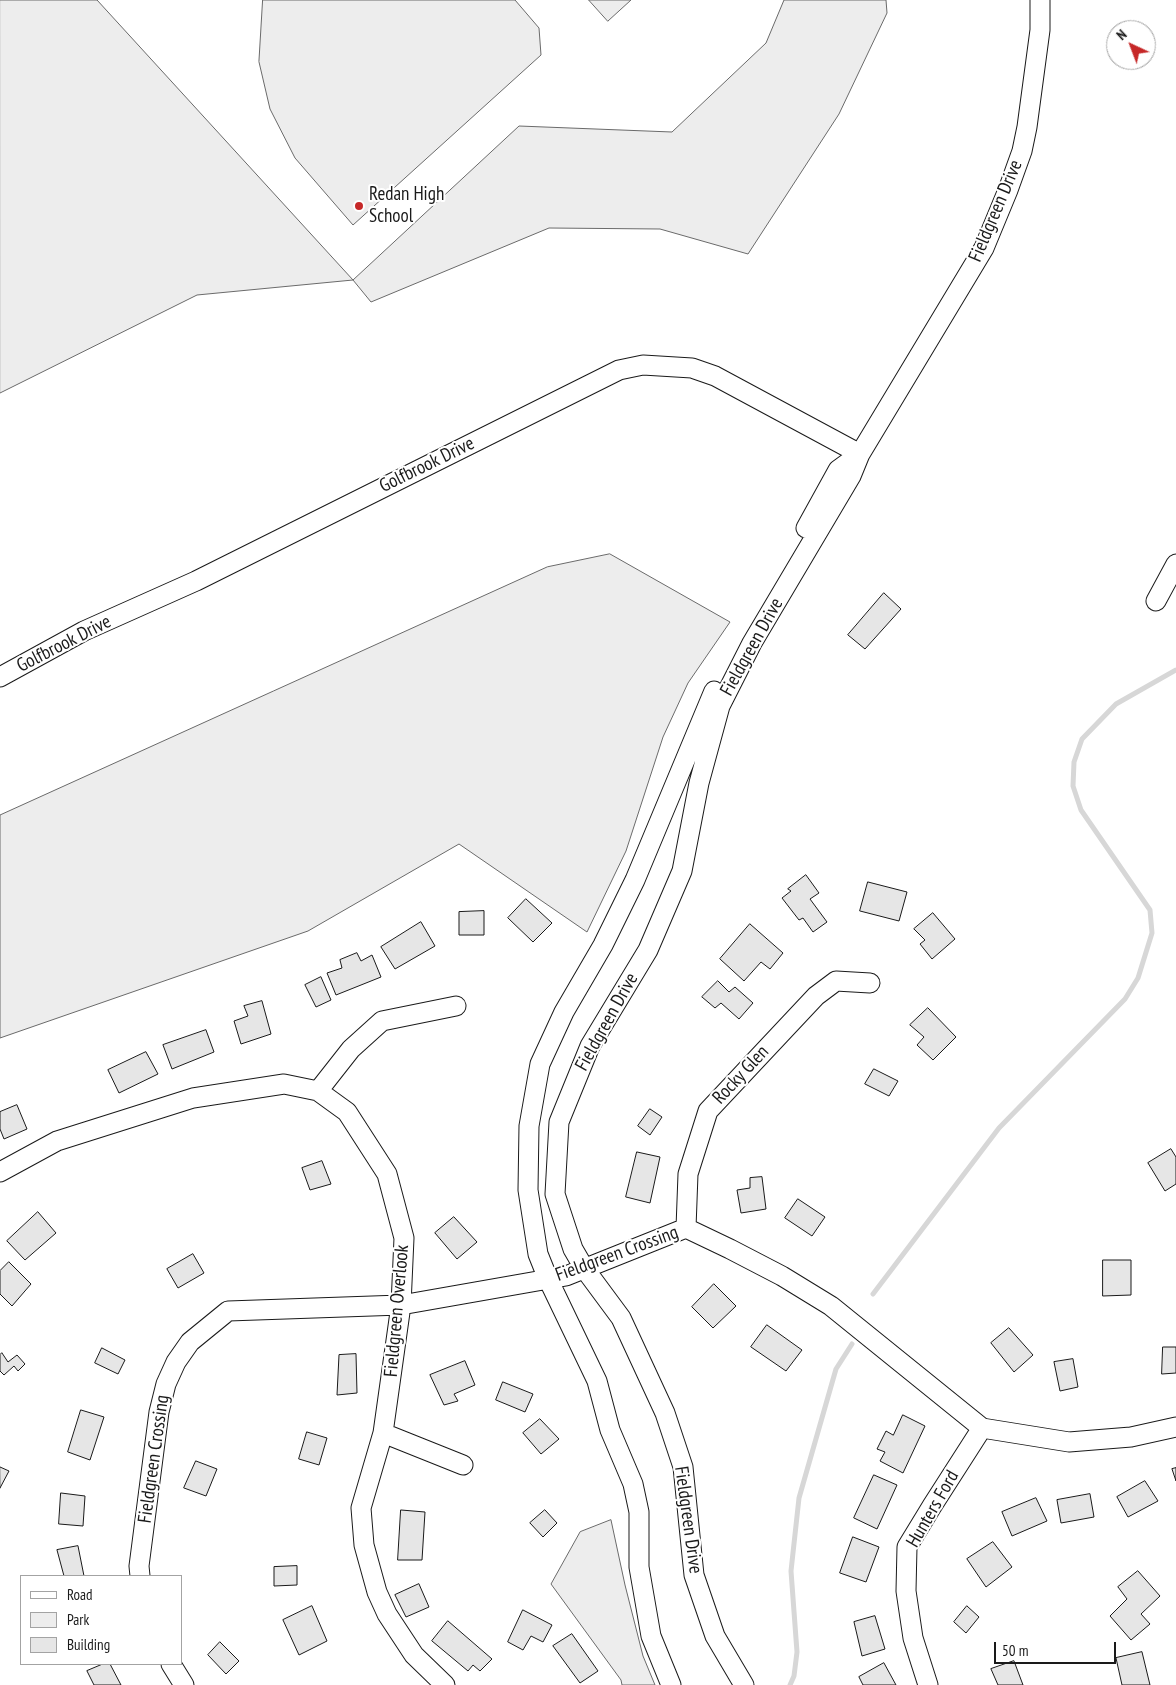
<!DOCTYPE html>
<html>
<head>
<meta charset="utf-8">
<style>
	body { margin:0 }
	#map { position:relative; width:1176px; height:1685px; overflow:hidden; background:#fff; font-family:"PT Sans Narrow",sans-serif }
	canvas { display:block }
	.legend { position:absolute; left:20px; top:1575px; width:162px; height:90px; box-sizing:border-box; background:#fff; border:1px solid #a3a3a3; margin:0; padding:6px 9px; list-style:none; font-size:15px; color:#1a1a1a }
	.legend li { display:flex; align-items:center; gap:10px; height:25px }
	.legend b { width:25px; border:1px solid #a3a3a3 }
	.north { position:absolute; left:1106px; top:20px; width:50px; height:50px; box-sizing:border-box; background:#fff; border:1px solid #a3a3a3; border-radius:50%; rotate:317deg; font-size:14px; font-weight:700; line-height:20px; text-align:center; color:#1a1a1a }
	.north::after { content:''; display:block; margin:auto; width:18px; height:22px; background:#c62828; clip-path:polygon(50% 0,100% 100%,50% 72%,0 100%) }
	.scale { position:absolute; left:994px; top:1642px; width:122px; height:22px; box-sizing:border-box; border:2px solid #1a1a1a; border-top:0; padding-left:6px; font-size:15px; line-height:18px; white-space:nowrap; color:#1a1a1a; -webkit-text-stroke:4px #fff; paint-order:stroke }
</style>
</head>
<body>
<div id="map">
<canvas width="1176" height="1685"></canvas>
<ul class="legend">
<li><b style="height:6px;background:#fff"></b>Road</li>
<li><b style="height:14px;background:#ededed"></b>Park</li>
<li><b style="height:14px;background:#e6e6e6"></b>Building</li>
</ul>
<div class="north">N</div>
<div class="scale">50 m</div>
</div>
<script>
const ctx = document.querySelector('canvas').getContext('2d');
ctx.lineJoin = 'round';
function fill(path, color) { ctx.fillStyle = color; ctx.fill(path, 'evenodd'); }
function stroke(path, color, width, dash) { ctx.strokeStyle = color; ctx.lineWidth = width; ctx.lineCap = dash ? 'butt' : 'round'; ctx.setLineDash(dash || []); ctx.stroke(path); }
function label(font, color, halo, rows, align = 'center') {
  ctx.font = font + ' "PT Sans Narrow",sans-serif'; ctx.lineWidth = 4; ctx.setLineDash([]); ctx.textBaseline = 'middle'; ctx.strokeStyle = halo; ctx.fillStyle = color; for (const [text, x, y, turn = 0] of rows) {
    ctx.save(); ctx.translate(x, y); ctx.rotate((+turn || 0) * Math.PI / 180); ctx.textAlign = isNaN(turn) ? turn : align; if (halo) ctx.strokeText(text, 0, 0); ctx.fillText(text, 0, 0); ctx.restore();
  }
}
const green = new Path2D(`
	M0,0H97L353,280L519,126L672,132L766,43L784,0H886L887,13L839,114L748,254L660,229L549,228L371,302L353,280L197,295L0,393Z
	M263,0H515L539,28L541,55L353,225L295,158L270,109L259,62Z
	M589,0H631L608,21Z
	M610,554L730,622L688,683L663,737L626,851L587,932L459,844L308,931L0,1038V815L547,567Z
	M611,1520L625,1585L643,1656L655,1685H622L621,1680L551,1584L580,1532Z`);
fill(green, '#ededed');
stroke(green, '#6a6a6a', 1);
stroke(new Path2D(`
	M873,1294L999,1128L1125,999L1138,978L1152,933L1150,910L1081,810L1073,786L1074,762L1082,739L1116,704L1176,670
	M790,1685L794,1676L797,1652L791,1571L799,1498L836,1369L852,1344`), '#d7d7d7', 5);
const building = new Path2D(`
	M884,593L901,609L865,649L848,635Z
	M806,875L819,893L810,899L827,922L813,932L803,918L799,920L782,898L791,891L788,889Z
	M868,882L907,892L899,921L860,911Z
	M526,899L552,923L533,942L508,918Z
	M484,911V935H459V912Z
	M933,913L955,939L932,959L920,944L925,940L914,929Z
	M421,922L435,946L395,969L381,947Z
	M750,924L783,953L770,969L761,962L744,981L720,959Z
	M357,953L361,961L372,955L381,977L336,995L327,973L342,968L340,960Z
	M321,977L331,1000L316,1007L305,985Z
	M718,981L729,992L735,987L753,1003L739,1019L721,1003L715,1008L702,997Z
	M262,1001L271,1034L241,1044L234,1021L248,1016L244,1006Z
	M928,1008L956,1037L933,1060L917,1045L924,1037L910,1025Z
	M206,1030L214,1052L172,1069L163,1045Z
	M146,1052L158,1074L119,1093L108,1070Z
	M874,1069L898,1081L889,1096L865,1084Z
	M17,1105L27,1129L4,1139L0,1129V1112Z
	M650,1109L662,1117L650,1135L638,1126Z
	M1171,1149L1176,1157V1184L1165,1191L1148,1163Z
	M637,1152L660,1157L650,1203L626,1197Z
	M322,1161L331,1184L310,1190L302,1168Z
	M762,1177L766,1209L741,1213L737,1190L750,1188V1178Z
	M798,1199L825,1217L812,1236L785,1218Z
	M38,1212L56,1233L25,1260L7,1241Z
	M454,1217L477,1242L457,1259L435,1233Z
	M193,1254L204,1273L178,1288L167,1269Z
	M1103,1260H1131V1295L1103,1296Z
	M9,1262L31,1284L12,1306L0,1294V1271Z
	M714,1284L736,1306L713,1328L692,1307Z
	M767,1325L802,1350L786,1371L751,1347Z
	M1009,1328L1033,1355L1014,1372L991,1343Z
	M1163,1347H1176V1373L1162,1374Z
	M102,1348L125,1360L118,1374L95,1363Z
	M2,1353L8,1362L17,1355L25,1364L18,1371L14,1366L4,1375L0,1371V1355Z
	M356,1354L357,1393L337,1395L339,1355Z
	M1073,1359L1078,1387L1060,1391L1054,1362Z
	M465,1361L475,1385L454,1394L458,1401L444,1405L430,1375Z
	M503,1382L533,1394L525,1412L496,1400Z
	M81,1410L104,1417L90,1460L68,1452Z
	M903,1415L925,1426L903,1473L880,1461L885,1452L877,1449L886,1431L893,1435Z
	M540,1419L559,1439L541,1454L523,1433Z
	M307,1432L327,1438L319,1465L299,1459Z
	M196,1461L217,1469L206,1496L184,1488Z
	M0,1467L9,1471L0,1488Z
	M1176,1468V1481L1172,1469Z
	M874,1475L897,1485L877,1529L854,1518Z
	M1145,1481L1158,1501L1128,1517L1117,1497Z
	M61,1493L85,1496L83,1526L59,1524Z
	M1090,1494L1094,1517L1061,1523L1057,1500Z
	M1036,1498L1047,1521L1012,1536L1002,1512Z
	M401,1510L425,1512L422,1560H398Z
	M545,1510L557,1523L543,1537L530,1523Z
	M853,1537L879,1547L866,1582L840,1573Z
	M993,1542L1012,1567L986,1587L967,1559Z
	M78,1546L84,1576H64L57,1550Z
	M297,1566V1585L274,1586V1567Z
	M1138,1571L1160,1596L1141,1614L1150,1624L1131,1640L1110,1616L1127,1599L1118,1587Z
	M419,1584L429,1607L406,1617L395,1595Z
	M312,1606L327,1641L299,1655L283,1620Z
	M967,1606L979,1617L966,1633L954,1622Z
	M523,1610L552,1625L543,1642L531,1636L523,1650L508,1642Z
	M875,1616L885,1649L862,1656L854,1622Z
	M448,1621L492,1659L480,1671L473,1665L468,1671L432,1641Z
	M572,1634L598,1671L580,1683L553,1646Z
	M220,1642L239,1661L226,1674L208,1655Z
	M1142,1652L1150,1685H1122L1116,1658Z
	M1014,1661L1023,1685H998L991,1669Z
	M884,1663L896,1685H863L859,1677Z
	M103,1664H110L121,1685H94L87,1671Z`);
fill(building, '#e6e6e6');
stroke(building, '#1a1a1a', 1);
const minor = new Path2D(`
	M806,528L838,470L860,454
	M1156,601L1176,564
	M0,677L84,631L196,581L619,370L643,365L692,368L715,376L860,454
	M318,1091L351,1049L382,1021L456,1006
	M0,1172L57,1141L193,1098L284,1084L318,1091L347,1112L387,1174L404,1238L401,1305L383,1433L361,1508L364,1545L377,1592L387,1614L414,1655L445,1685
	M686,1228L688,1174L708,1111L816,996L836,981L870,983
	M383,1433L463,1465
	M140,1576L139,1566L159,1412L166,1384L176,1362L190,1342L228,1311L401,1305L566,1276L686,1228L730,1249L782,1276L831,1306L982,1428L1069,1442L1131,1437L1176,1427
	M171,1664L184,1685
	M671,1685L651,1636L639,1567V1512L633,1484L610,1430L597,1381L548,1279L538,1254L528,1190L529,1126L540,1064L564,1012L603,945L635,880L714,691
	M744,1685L715,1636L694,1575L683,1467L665,1413L621,1318L584,1268L573,1249L555,1194L559,1122L590,1046L648,950L682,871L699,783L720,706L752,643L851,476L860,454L984,248L1008,190L1022,151L1027,127L1040,30V0
	M928,1685L913,1638L906,1591L907,1547L932,1506L982,1428`);
stroke(minor, '#1a1a1a', 21);
stroke(minor, '#fff', 19);
for (const [x, y, r, color] of [
	[359,206,5,"#c62828"]
]) { const dot = new Path2D(); dot.arc(x, y, r, 0, 2 * Math.PI); ctx.fillStyle = color; ctx.fill(dot); stroke(dot, '#fff', 2); }
label('19px', '#1a1a1a', '#fff', [
	["Redan High",369,195],
	["School",369,217]
], 'left');
label('19px', '#1a1a1a', '#fff', [
	["Fieldgreen Drive",996,211,-67],
	["Golfbrook Drive",427,465,-26],
	["Golfbrook Drive",64,644,-27],
	["Fieldgreen Drive",752,647,-61],
	["Fieldgreen Drive",607,1022,-61],
	["Rocky Glen",741,1075,-47],
	["Fieldgreen Crossing",617,1254,-20],
	["Fieldgreen Overlook",397,1311,-85],
	["Fieldgreen Crossing",154,1459,-82],
	["Hunters Ford",933,1509,-60],
	["Fieldgreen Drive",688,1520,82]
]);
</script>
</body>
</html>
